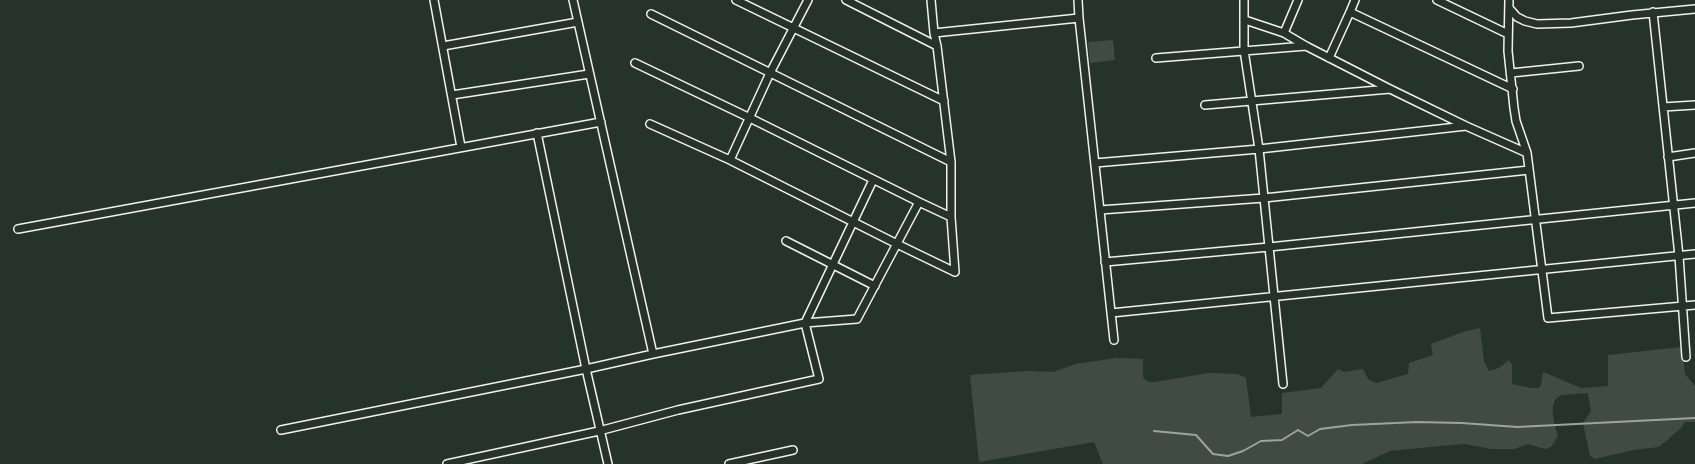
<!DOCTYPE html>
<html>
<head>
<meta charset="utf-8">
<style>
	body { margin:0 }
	canvas { display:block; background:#26332d }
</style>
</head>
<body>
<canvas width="1695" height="464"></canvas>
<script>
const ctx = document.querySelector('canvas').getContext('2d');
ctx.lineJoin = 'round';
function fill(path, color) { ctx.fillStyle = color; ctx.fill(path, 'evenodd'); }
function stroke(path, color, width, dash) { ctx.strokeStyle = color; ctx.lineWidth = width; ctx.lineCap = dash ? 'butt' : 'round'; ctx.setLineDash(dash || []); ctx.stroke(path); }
fill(new Path2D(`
	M1113,40L1115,60L1090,63L1088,42Z
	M1480,328L1484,361L1489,371L1499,368L1509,360L1512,365V384L1532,388H1539L1541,385L1543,372L1581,388L1608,386V355L1682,347L1685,374L1695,386V422H1685L1680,429L1659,447L1633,450L1595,459L1590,456L1583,423L1591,411L1588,393C1580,394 1570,394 1562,395C1546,400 1555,425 1558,436L1551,447L1545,449L1528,444L1514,449H1491L1465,444L1450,445L1390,451L1362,464H1103L1094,442L979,462L970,375L1029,371L1053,372L1076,364L1116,358L1143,359V378L1149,382H1155L1209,373L1238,374L1246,378L1251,417L1282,414V393L1321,388L1338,369L1344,372L1363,369L1368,379L1376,383L1408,374L1409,363L1433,355L1431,344L1466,331Z`), '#414b45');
stroke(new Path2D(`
	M1154,431L1196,435L1213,454L1228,456L1243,451L1261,441L1282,440L1298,430L1308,436L1320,429L1352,425L1417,422L1462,423L1517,427L1695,418`), '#9fa39b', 2);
const minor = new Path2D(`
	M434,0L461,147
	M573,0L653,354L586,369L608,464
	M736,0L944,101
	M808,0L770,73L730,160L897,244L955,272L951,217
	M846,0L937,46
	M931,0L934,33
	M1244,0V50L1259,149L1283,384
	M1437,0L1508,34
	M1509,0L1508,51L1514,108L1516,121L1527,153L1548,318L1695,305
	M1510,9L1517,17L1525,21L1537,24L1571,23L1632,15L1695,9
	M1350,12L1355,0
	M1653,12L1679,256L1686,357
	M651,14L951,162
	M1079,18L1114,340
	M1245,20L1284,33L1306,46L1390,89L1466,126L1527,153
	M1284,33L1298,0
	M443,46L578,22
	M1156,58L1306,46
	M1329,58L1350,12L1513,89
	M635,63L750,118L919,202
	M1511,73L1579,66
	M452,95L589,74
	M1205,105L1390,89
	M1663,107L1695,105
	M650,124L730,160
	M1668,157L1695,153
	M1095,163L1259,149L1466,126
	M1100,210L1264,198L1529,170
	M18,229L601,122
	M786,241L875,286
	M1105,262L1269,247L1695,203
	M1111,313L1695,254
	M653,354L805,323L873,180
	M281,430L586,369L537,133
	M447,464L599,431L678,410L819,379L805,323L857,319L919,202L951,217V162L937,46L934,33L1079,18L1078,0
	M729,464L793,450`);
stroke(minor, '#f4f1e8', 10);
stroke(minor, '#26332d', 7);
</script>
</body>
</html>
